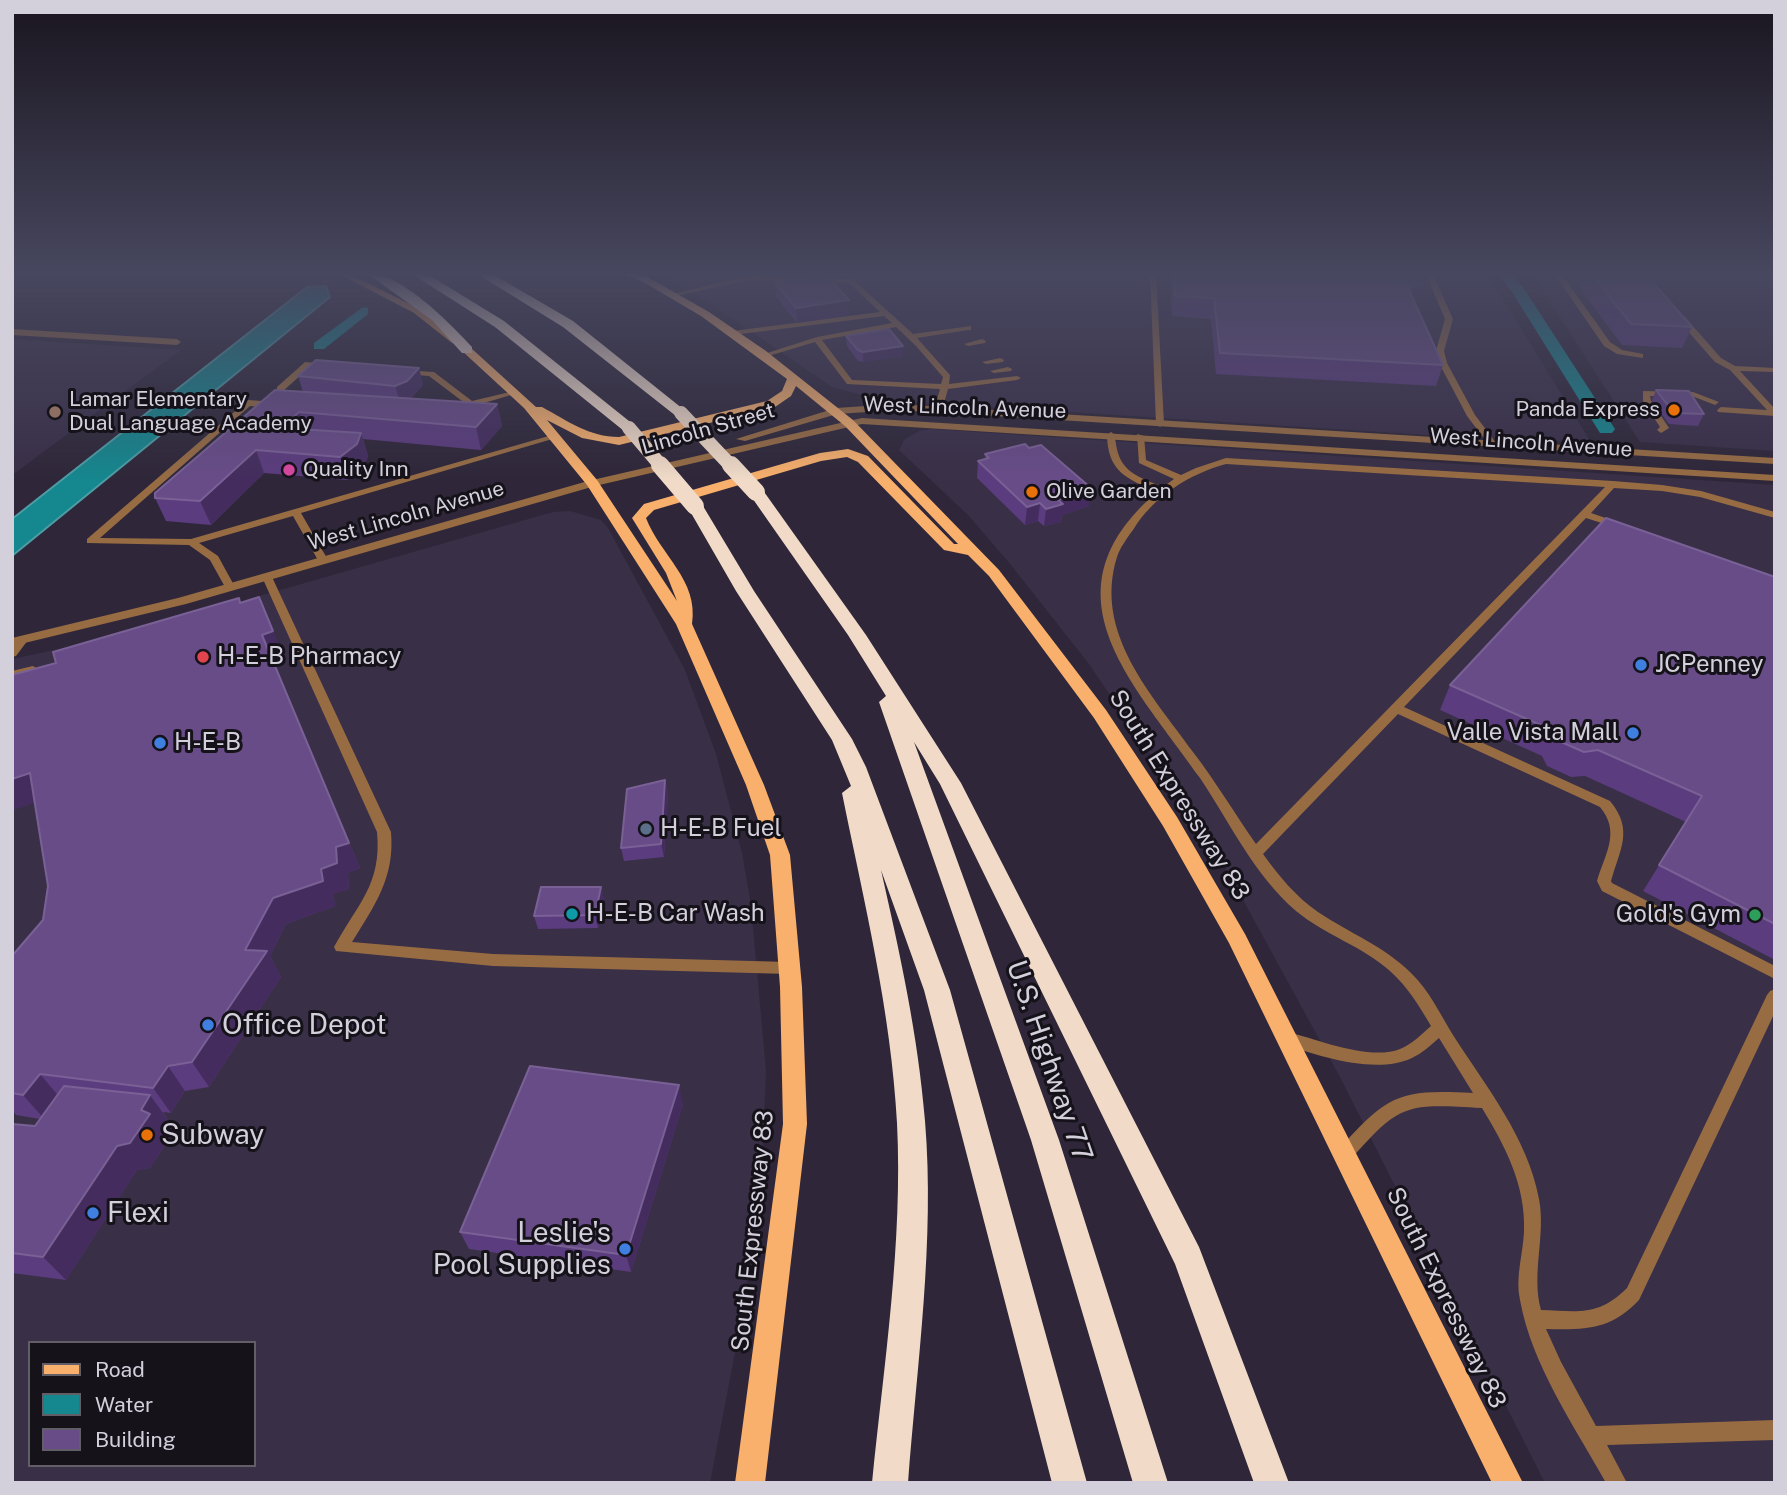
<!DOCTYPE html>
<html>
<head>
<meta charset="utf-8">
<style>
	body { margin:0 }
	#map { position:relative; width:1787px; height:1495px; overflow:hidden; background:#2f2739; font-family:"Public Sans",sans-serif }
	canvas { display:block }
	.frame { position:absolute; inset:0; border:14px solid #d3cfdb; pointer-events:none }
	.legend { position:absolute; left:28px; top:1341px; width:228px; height:126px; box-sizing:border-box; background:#15121a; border:2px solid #615e67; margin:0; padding:9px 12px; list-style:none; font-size:21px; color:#d3cfdb }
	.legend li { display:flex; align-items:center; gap:14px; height:35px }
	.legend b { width:35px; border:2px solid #615e67 }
</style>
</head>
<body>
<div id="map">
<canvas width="1787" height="1495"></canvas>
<div class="frame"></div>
<ul class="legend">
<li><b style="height:9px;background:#f8b06c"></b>Road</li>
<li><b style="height:19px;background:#15878e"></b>Water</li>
<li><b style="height:19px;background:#684c88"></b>Building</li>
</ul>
</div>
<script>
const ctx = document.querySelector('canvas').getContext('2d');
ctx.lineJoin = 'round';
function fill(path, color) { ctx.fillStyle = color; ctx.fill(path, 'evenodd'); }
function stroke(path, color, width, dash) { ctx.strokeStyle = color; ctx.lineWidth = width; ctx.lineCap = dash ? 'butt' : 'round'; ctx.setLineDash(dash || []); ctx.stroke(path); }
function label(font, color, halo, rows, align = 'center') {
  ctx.font = font + ' "Public Sans",sans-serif'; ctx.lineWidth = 6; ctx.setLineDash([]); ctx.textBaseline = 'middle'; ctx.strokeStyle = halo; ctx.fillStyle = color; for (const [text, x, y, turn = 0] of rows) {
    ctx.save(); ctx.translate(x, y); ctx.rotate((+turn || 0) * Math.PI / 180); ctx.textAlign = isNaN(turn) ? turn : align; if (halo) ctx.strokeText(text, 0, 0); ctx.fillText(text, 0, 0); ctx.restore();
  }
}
fill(new Path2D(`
	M654,272H1486L1591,442L1460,437L881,400L832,387L714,306Z
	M1531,272H1775V451L1640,442Z
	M12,339L181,350L12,475Z
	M930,429L1775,485V1483H1545L1341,1079L1219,856L1089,664L1011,565L968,515L899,450L904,440L919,431Z
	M570,511L601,520L608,528L685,670L716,754L742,853L751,905L766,1071L762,1163L745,1300L710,1483H12V659L116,637L553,512ZM30,1343H254V1465H30Z`), '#392f47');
const water = new Path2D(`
	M326,286L330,297L12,556V519L307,287Z`);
fill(water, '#15878e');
stroke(water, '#4e9da5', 2);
fill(new Path2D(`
	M1496,272H1510L1523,287L1615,429L1612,433H1600L1512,292Z
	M363,307L368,308V314L324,349H314V343Z`), '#15878e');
fill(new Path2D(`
	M847,272H853L856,282L913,334L971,326V330H968L917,338L950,375L949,384L1017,376L1021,378L1017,380L948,389L942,410L938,413L934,410L940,389L847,384L815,342L765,357L761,355L817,337L892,323L884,316L733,335L729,333L733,331L880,312L849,283L748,280L672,297L668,295L748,276L848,279ZM896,327L916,346L943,377L941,384L852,380L822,340Z
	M1150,272H1156L1164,424L1160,427L1156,424Z
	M1425,272H1432L1453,319L1444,351L1447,363L1475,415L1496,443L1495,445H1489L1467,416L1439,363L1436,351L1445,319Z
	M1553,272H1560L1610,342L1622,350L1643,354V358L1617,354L1604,346Z
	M1727,272H1775V276L1730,274Z
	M1678,316H1684L1721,358L1735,366L1775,368V372L1740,371L1775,409V416L1718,412L1717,410L1721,407L1767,410L1730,370L1715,362L1678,320Z
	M982,339L986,341L985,343L968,346L964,344Z
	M1000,358L1004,360L1003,362L986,364L982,362Z
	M305,362L326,364L330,366L326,368L310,367L283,391H277V387Z
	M1008,367L1012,369L1011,371L994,373L990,371Z
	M401,370L434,372L472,401L514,391L518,393L470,407L429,376L404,374H401Z
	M1643,391L1693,392L1719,402L1715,405L1692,396H1650L1651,401L1669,428L1661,433L1657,430L1660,427L1643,401Z
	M248,400L276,402L280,405L276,408L250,406L100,538L191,539L552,435L559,437L301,513L328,560L327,562H319L293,516L199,543L218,556L235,587L230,590L225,587L210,560L189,545L87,543V539Z
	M1111,432L1115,435C1117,470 1133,475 1163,487L1174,479L1139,463L1137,434L1144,436L1146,460L1181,475L1196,468L1226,458L1613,481L1662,485L1701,491L1775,512V518L1700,497L1662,491L1614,488L1591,513L1620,523V527H1614L1586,518L1404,707L1610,801C1634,830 1620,849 1611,881L1612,883L1775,966V979L1602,891L1597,881C1605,854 1621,832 1600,807L1398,714L1263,854C1279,876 1296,897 1318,912C1349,933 1384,946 1411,973C1429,990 1440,1014 1453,1035C1485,1085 1528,1138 1539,1199C1546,1236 1531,1273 1541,1310C1578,1311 1598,1317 1627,1288L1767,995L1770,991L1775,989V1012L1639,1300C1611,1330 1585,1330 1546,1329L1561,1362L1596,1426L1775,1420V1440L1607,1445L1627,1483H1606C1574,1425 1532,1366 1520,1300C1515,1278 1523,1254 1524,1232C1526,1185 1505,1146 1482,1108C1407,1104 1401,1102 1351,1159L1345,1162L1339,1159L1337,1154L1339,1149C1388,1094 1400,1089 1473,1093L1439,1038C1430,1046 1422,1053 1412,1058C1376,1075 1318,1056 1283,1044L1280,1039L1283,1034L1288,1032C1319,1040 1370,1061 1400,1049C1412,1044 1422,1034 1431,1026C1419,1006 1408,987 1390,971C1362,946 1325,935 1296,911C1255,876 1230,823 1200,778C1135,684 1038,594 1157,492C1126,478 1108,472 1107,435ZM1226,464L1605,487L1256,844C1235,814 1216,782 1193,752C1152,695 1093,633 1117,557C1120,548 1127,538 1133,530C1153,497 1189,474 1226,464Z
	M267,574L272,577L391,832C395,877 375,905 352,942L493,954L789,962L794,964L796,968L794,972L789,974L493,966L336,951L334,947C357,904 382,885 377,832L262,577Z
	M22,637L28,640L16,656L12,657V646L18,638Z
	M33,666L39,670L37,673L12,679V671Z`), '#976c43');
fill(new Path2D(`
	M12,329L177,339L181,342L177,345L12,335Z`), '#976c43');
fill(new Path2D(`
	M896,404L1775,458V464L896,410L837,414L745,441L736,439L836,408Z
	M862,418L1775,475V481L862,424L595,486L186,604L12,646V638L178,598L588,481Z`), '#976c43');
fill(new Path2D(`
	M335,272H345L420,309L459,341L452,343L414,313Z`), '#d58f4b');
fill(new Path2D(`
	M644,275L709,312L766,351L853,420L999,570L1106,710L1177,817L1245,934L1523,1483H1492L1229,943L1163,826L1094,718L989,576L968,555L944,550L858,462L847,457L821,461L654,510L646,518C660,555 699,580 692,624L764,785L790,855L802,987L807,1124L765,1483H735L783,1124L780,987L770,855L746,785L676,624L587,485L524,408L461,350L471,348L536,407H542C568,421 589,437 619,437L767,401L782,391L787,379L701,316L640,280L639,278ZM796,386L845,426L958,544H954L868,456L848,449L820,453L644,504L632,518L666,573L677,601L597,480L547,420L582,438L619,445L775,407L791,396Z`), '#f8b06c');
fill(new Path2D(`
	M365,272C400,272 449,322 472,347V353H462L432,320Z
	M409,272H424L504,321L634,425V431H624L495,327Z
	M474,272H489L573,321L688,413L686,416H676L563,327Z
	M620,272H638L650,278L644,282Z
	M756,487L762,489L866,635L961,783L1199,1247L1289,1483H1254L1175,1264L940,784L914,742L1059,1140L1168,1483H1133L1031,1140L879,702L886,696L848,635L748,492Z
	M695,501L703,506L754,591L852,739L866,767L950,990L1087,1483H1052L924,990L881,870C900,954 918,1035 925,1121C935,1241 917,1364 908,1483H872C884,1364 903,1242 897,1123C891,1011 864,902 842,793L851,786L832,740L736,591L687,506Z`), '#f1dbc8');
stroke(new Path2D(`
	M681,413L732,467
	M629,428L662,467`), '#f1dbc8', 14);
stroke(new Path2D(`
	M660,465L695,506
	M731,465L756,492`), '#f1dbc8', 18);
fill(new Path2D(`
	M1170,272H1428L1423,287L1408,288L1443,365L1436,386L1216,374L1211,319L1172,316Z
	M1568,272H1644L1692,327L1682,348L1622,345Z
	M775,282L850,315L797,323L776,297Z
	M846,336L903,356L863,362L858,361L847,346Z
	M419,368L423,385L411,398L409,399L497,404L502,426L481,450L363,439L368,456L364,467L347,480L264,473L211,525L166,521L155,498L303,392L298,376Z
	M1656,390L1704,414L1698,426L1669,424L1652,401Z
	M985,454L1089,506L1062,515L1061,522L1044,526L1038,521L1025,525L977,478L978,461L985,459Z
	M1775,577V960L1643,891L1686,822L1585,776L1571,777L1547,766L1542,756L1440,710L1450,685Z
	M240,603L284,656L272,660L360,868L348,873L349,889L333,894L335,906L286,924L270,956L281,977L209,1087L185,1091L171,1113L163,1112L168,1120L162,1130L169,1139L150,1168L137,1170L66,1280L12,1273V1124L35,1126L40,1119L16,1115L12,1110V956L43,920L48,886L35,802L12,810V675L56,663Z
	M665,780L668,793L664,857L624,861L621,848Z
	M605,900L598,928L538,929L534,916Z
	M683,1104L631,1272L469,1249L460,1232Z`), '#5b3c7e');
fill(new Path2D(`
	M849,300L850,315L797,323L796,308Z
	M903,346V356L863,362V352Z
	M419,368L423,385L411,398L400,402L395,386Z
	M497,404L502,426L481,450L476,427Z
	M299,412L307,434L282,428Z
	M361,433L368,456L364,467L347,480L340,457Z
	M256,450L264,473L211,525L200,501Z
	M1091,488L1089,506L1062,515L1061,522L1044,526L1046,509L1058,500Z
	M1040,503L1038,521L1025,525L1027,507Z
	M273,631L284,656L272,660L360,868L348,873L349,889L333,894L335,906L286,924L270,956L281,977L209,1087L192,1062L245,950L262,635Z
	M30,773L47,798L12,810V779Z
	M665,780L668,793L664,857L661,844Z
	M601,887L605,900L598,928L595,915Z
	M168,1066L185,1091L171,1113L153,1088Z
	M40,1074L61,1099L45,1120L23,1095Z
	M679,1085L683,1104L631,1272L626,1255Z
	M150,1095L168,1120L162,1130L169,1139L150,1168L137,1170L66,1280L43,1257Z`), '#442d5e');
const building = new Path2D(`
	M1174,272H1401L1443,365L1220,353L1214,298L1175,296Z
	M1590,272H1644L1692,327L1631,324Z
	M826,275L849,300L796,308L775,282Z
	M889,329L903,346L863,352L858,350L846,336Z
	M316,360L419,368L407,381L395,386L298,376Z
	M275,390L497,404L476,427L299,412L282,428L361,433L357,444L340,457L256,450L200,501L155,498V493Z
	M1656,390L1689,391L1704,414L1674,413Z
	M1025,444L1029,448L1041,445L1091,488L1058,500L1063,504L1046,509L1040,503L1027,507L978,461L989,458L985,454Z
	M1606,518L1775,577V924L1659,865L1702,796L1598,750L1584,752L1559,741L1554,731L1450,685Z
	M259,597L273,631L262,635L349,843L336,847L337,863L321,869L323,881L273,898L245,950L267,951L192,1062L168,1066L153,1088L40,1074L23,1095L12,1093V956L43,920L48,886L30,773L12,779V675L56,663L53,652L239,598L240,603Z
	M665,780L661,844L621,848L627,789Z
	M541,887H601L595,915L534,916Z
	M530,1066L679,1085L626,1255L460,1232Z
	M64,1086L150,1095L141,1110L150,1114L130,1143L117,1146L43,1257L12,1253V1124L35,1126Z`);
fill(building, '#684c88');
stroke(building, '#796095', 2);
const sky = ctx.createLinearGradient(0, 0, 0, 481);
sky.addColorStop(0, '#1a151f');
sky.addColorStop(0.57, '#47475f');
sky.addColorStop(1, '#47475f00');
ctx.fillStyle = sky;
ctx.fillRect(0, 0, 1787, 481);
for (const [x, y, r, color] of [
	[1674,410,7,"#e8710a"],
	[55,412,7,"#8d6e63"],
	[289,470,7,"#d1479c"],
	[1032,492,7,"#e8710a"],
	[203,657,7,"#e0444e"],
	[1641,665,7,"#3f7fe0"],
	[1633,733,7,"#3f7fe0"],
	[160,743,7,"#3f7fe0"],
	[646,829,7,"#5c6f8a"],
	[572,914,7,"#0f9aa8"],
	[1755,915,7,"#2e9e5b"],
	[208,1025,7,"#3f7fe0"],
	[147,1135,7,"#e8710a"],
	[93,1213,7,"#3f7fe0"],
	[625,1249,7,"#3f7fe0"]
]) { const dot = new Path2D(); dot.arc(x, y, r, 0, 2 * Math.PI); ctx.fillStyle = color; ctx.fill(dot); stroke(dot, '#15121a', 2.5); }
label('21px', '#d3cfdb', '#15121a', [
	["Lamar Elementary",69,400],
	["Dual Language Academy",69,424],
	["Panda Express",1660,410,"right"],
	["Quality Inn",303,470],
	["Olive Garden",1046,492]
], 'left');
label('21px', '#d3cfdb', '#15121a', [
	["West Lincoln Avenue",965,408,2],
	["Lincoln Street",708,429,-16],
	["West Lincoln Avenue",1531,443,4],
	["West Lincoln Avenue",406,516,-16]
]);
label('24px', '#d3cfdb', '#15121a', [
	["H-E-B Pharmacy",217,657],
	["JCPenney",1655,665],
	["Valle Vista Mall",1619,733,"right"],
	["H-E-B",174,743],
	["H-E-B Fuel",660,829],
	["H-E-B Car Wash",586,914],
	["Gold's Gym",1741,915,"right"]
], 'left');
label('24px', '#d3cfdb', '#15121a', [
	["South Expressway 83",1179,795,58],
	["South Expressway 83",753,1231,-84],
	["South Expressway 83",1446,1298,64]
]);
label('28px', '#d3cfdb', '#15121a', [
	["Office Depot",222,1025],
	["Subway",161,1135],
	["Flexi",107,1213],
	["Leslie's",611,1233,"right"],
	["Pool Supplies",611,1265,"right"]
], 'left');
label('28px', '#d3cfdb', '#15121a', [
	["U.S. Highway 77",1049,1061,71]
]);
</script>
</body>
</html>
